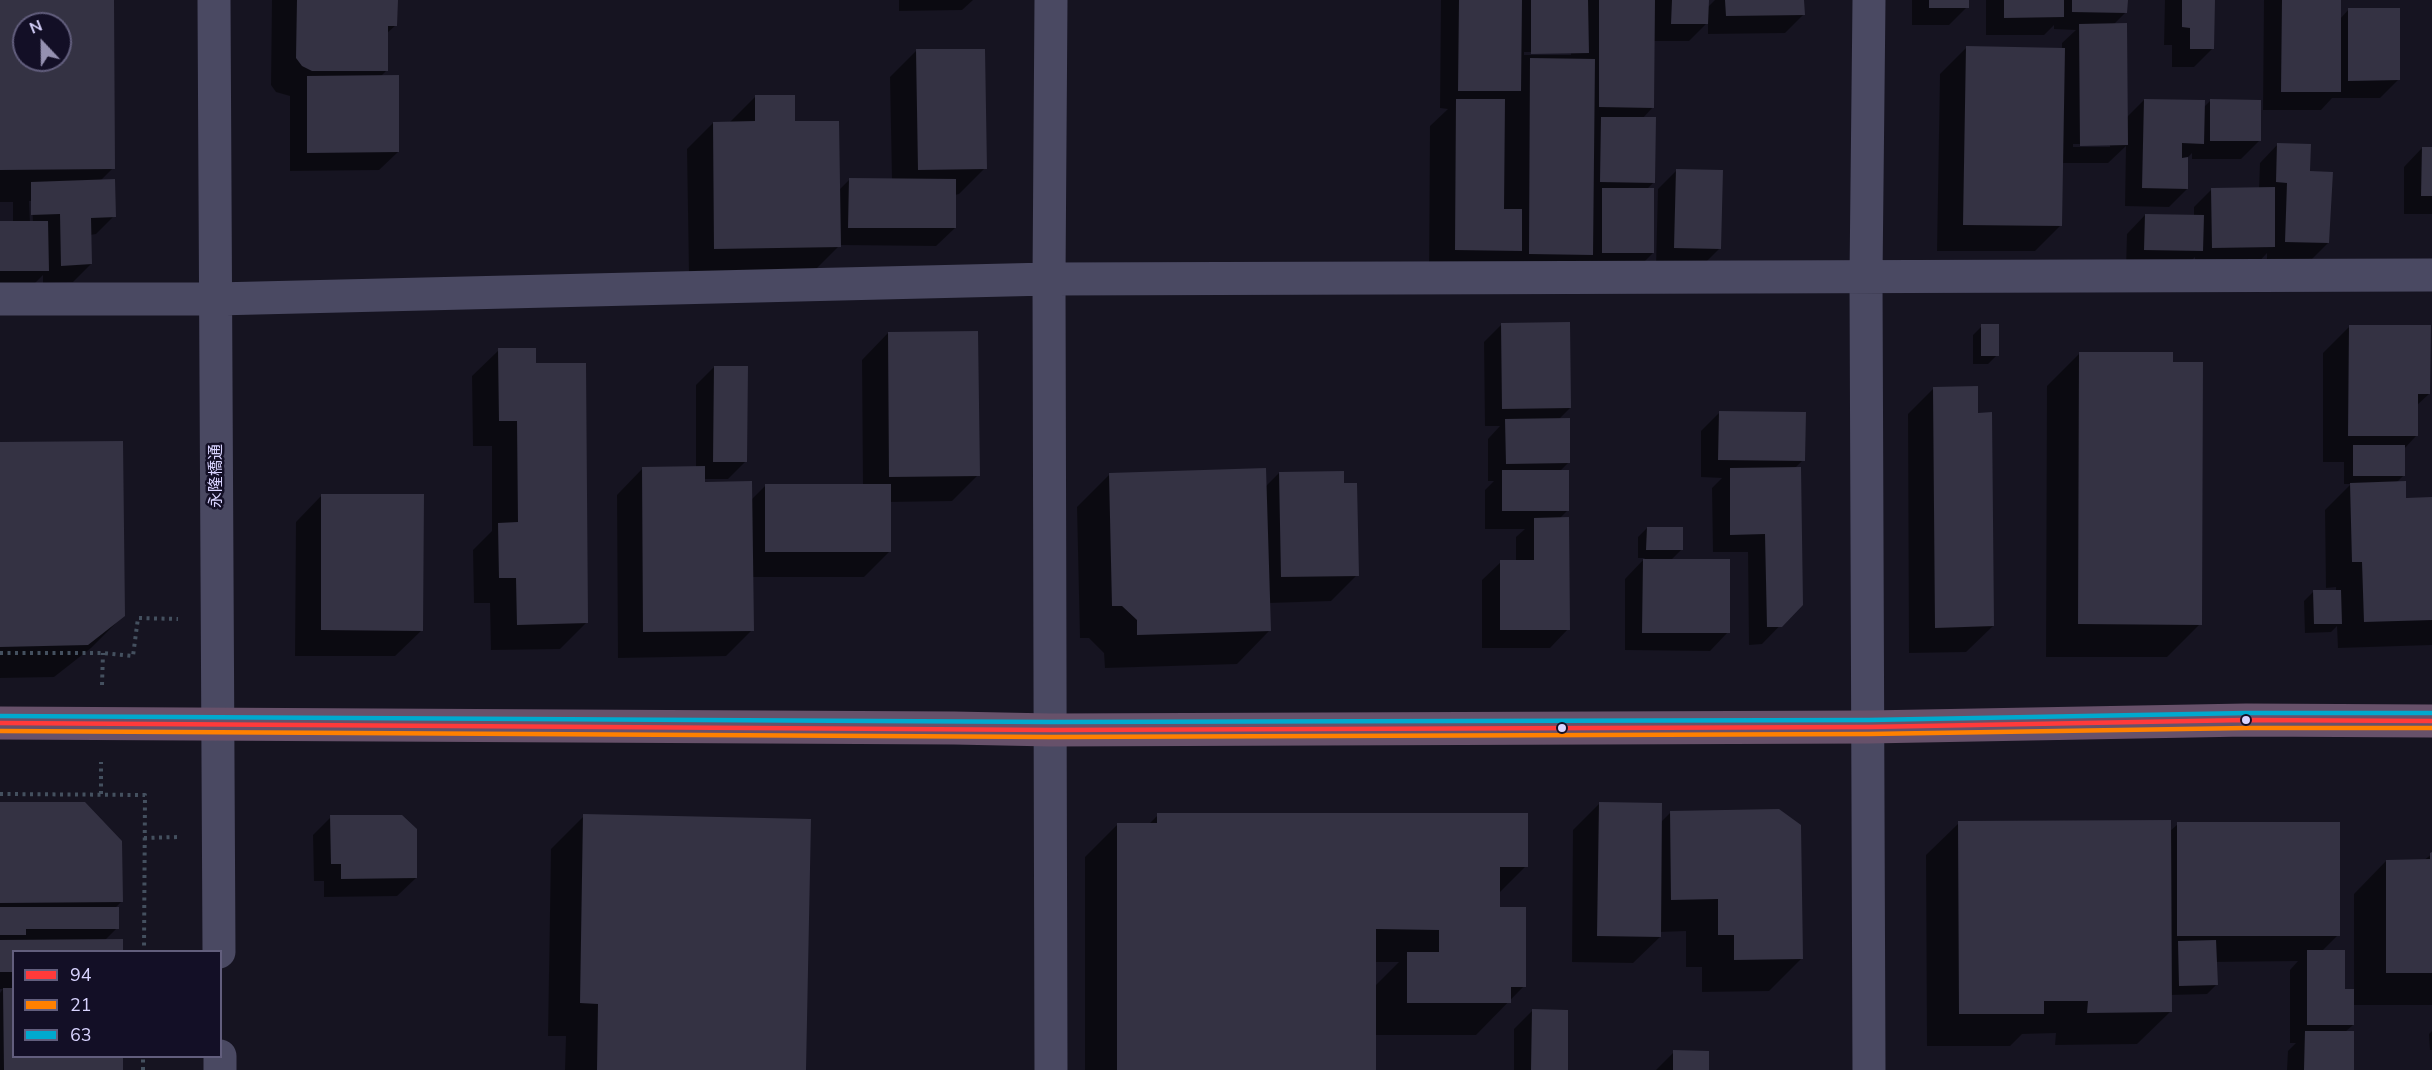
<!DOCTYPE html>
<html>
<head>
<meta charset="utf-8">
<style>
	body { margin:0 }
	#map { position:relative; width:2432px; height:1070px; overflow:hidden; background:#161421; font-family:"Nunito Sans",sans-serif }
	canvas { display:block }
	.legend { position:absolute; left:12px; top:950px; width:210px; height:108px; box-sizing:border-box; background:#130f26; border:2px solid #625e7d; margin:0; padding:8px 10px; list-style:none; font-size:18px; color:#d9d4ff }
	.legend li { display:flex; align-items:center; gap:12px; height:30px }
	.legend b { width:30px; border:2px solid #625e7d }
	.north { position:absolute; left:12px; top:12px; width:60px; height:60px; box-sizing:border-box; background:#130f26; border:2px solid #625e7d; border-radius:50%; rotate:338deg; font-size:16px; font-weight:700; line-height:24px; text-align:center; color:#d9d4ff }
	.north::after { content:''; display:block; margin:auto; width:21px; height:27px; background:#9591b1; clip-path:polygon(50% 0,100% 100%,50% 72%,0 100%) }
</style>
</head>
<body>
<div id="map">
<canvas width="2432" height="1070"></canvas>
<ul class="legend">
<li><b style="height:8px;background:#ff3a3a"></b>94</li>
<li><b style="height:8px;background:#ff8000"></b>21</li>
<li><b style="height:8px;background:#00a9ce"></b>63</li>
</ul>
<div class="north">N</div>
</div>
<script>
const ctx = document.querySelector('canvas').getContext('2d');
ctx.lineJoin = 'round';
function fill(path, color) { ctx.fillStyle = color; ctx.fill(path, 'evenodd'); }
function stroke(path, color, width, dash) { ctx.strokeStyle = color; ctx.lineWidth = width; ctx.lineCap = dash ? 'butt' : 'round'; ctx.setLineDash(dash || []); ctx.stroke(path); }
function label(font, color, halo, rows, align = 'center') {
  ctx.font = font + ' "Nunito Sans","Noto Sans JP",sans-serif'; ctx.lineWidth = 5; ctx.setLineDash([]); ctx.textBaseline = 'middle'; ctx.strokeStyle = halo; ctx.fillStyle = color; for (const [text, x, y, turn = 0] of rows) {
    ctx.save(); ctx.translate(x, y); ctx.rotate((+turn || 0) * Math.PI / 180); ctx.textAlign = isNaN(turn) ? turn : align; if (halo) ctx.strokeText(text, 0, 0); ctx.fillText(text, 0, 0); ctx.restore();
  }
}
fill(new Path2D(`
	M0,0H112L113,168L100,181L114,216L96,234L90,235L91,264L73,282L43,283V275L29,289H0V222H13V202H0ZM24,24H60V60H24ZM29,201H32L33,223H30Z
	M272,0H396V25L386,34V71L380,77L398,152L379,170L290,171V96L276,92L271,85Z
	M899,0H973L962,10L899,11Z
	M1441,0H1707V8L1715,0H1803V15L1785,33L1708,34V22L1689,41H1653V107L1642,119L1654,182L1647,189L1653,253L1635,271L1429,276L1430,126L1448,109L1440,108ZM1524,52H1571V55H1524Z
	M1912,0H1967V7L1949,25H1912Z
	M1986,0H2126V12L2113,25L2126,118L2144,100L2203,108L2210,101L2259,141L2241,159H2192V153L2187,158V189L2169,207L2125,206L2126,146L2108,163H2062L2061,225L2035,251H1937L1940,74L1966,48L2062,49V43L2076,30L2054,29V25L2044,35H1986ZM2073,144H2110V147H2073Z
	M2165,0H2214L2213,48L2194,67H2172V45H2164Z
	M2264,0H2340V19L2349,9L2398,80L2380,98H2332L2321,110H2263Z
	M916,51L985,168L959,194L955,195V228L936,246L840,245L813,272L689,274L687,149L713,123H729L755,97L794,122L838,191L849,180H892L890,77Z
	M2278,144L2308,172L2328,243L2310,261L2267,259V253L2256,265L2195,266V257L2183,269L2126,268L2127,234L2145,215L2194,216V207L2212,189H2259L2260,163Z
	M2422,148H2432V214H2404V167Z
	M1676,171L1720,248L1701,267L1656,266L1658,189Z
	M1502,324L1570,408L1558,420L1569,462L1559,472L1567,511L1559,519L1568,629L1550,648H1482V580L1501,562H1516V537L1525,529H1485V490L1494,481H1488V439L1500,426H1485L1484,342Z
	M1982,326L1997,355L1988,364H1973V335Z
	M2349,327L2429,394L2416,406V436L2404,449V475L2396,483L2404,500L2432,499V645L2338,648L2337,626L2331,632L2305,633L2304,601L2313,592L2336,591V587L2326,588L2325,510L2351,484H2344V462H2323V353Z
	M888,333L978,475L952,501L890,502V551L864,577H752V630L726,656L618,658L617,495L643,468H696V385L714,367L746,461L728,479H703L704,483L751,500L766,485H863L862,360Z
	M499,350L534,365L586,623L560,649L491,650L490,603H474L473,550L492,531V446H473L472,376Z
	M2080,353L2200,624L2167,657H2046L2047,386Z
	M1934,388L1977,414L1993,626L1966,652L1909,653L1908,414Z
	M1719,413L1803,460L1795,468L1801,604L1762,644L1749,645L1748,552H1713L1712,488L1722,478L1701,477V431Z
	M0,444L124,615L91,648L54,677L0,678Z
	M1279,473L1357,575L1331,601L1269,603V631L1237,664L1105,668L1104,653L1089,638H1080L1077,507L1110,474L1265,487Z
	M322,495L422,630L395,656H295L296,522Z
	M1647,528L1681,550L1670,561L1728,632L1710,651L1625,650V579L1645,558H1638V537Z
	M0,804L121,902L114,909L117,928L105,940L14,952V1056L121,1070H0V993L3,989H0Z
	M1599,804L1661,822L1671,812L1802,958L1769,991L1702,992V967H1686V931L1660,932V937L1633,963L1572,962L1573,830Z
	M1158,815L1526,866L1499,893V908L1524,986L1476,1035H1375V1070H1085V857L1118,824L1148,825ZM1375,962H1399L1375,986Z
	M584,816L805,1070H565L566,1036H548L551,849Z
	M331,817L416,878L397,896L324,897V881H314L313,835Z
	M1959,823L2169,832L2178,824L2338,935L2322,951L2343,990H2354V894L2386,861H2423L2432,854V1005H2353V1025L2344,1033L2352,1070H2287L2288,1051L2296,1043H2290V970L2298,961L2215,962L2216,985L2207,994L2170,995V1012L2137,1044L2055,1045L2056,1033L2022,1034L2010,1046H1927L1926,855Z
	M1532,1011L1566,1070H1514V1029Z
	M2432,1031V1050H2430L2429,1034Z
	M1674,1052L1707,1070H1656Z`), '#0007');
fill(new Path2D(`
	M0,0H114L115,169L0,170ZM24,24H60V60H24Z
	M297,0H398L397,26H388V71H312L302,66L296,58Z
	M1459,0H1522L1521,91H1458Z
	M1531,0H1588L1589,53L1531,54Z
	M1599,0H1655L1654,108L1599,107Z
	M1672,0H1709L1708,24H1671Z
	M1725,0H1804L1805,15L1726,16Z
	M1929,0H1969V8H1929Z
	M2004,0H2064V17L2004,18Z
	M2072,0H2128L2127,13L2072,12Z
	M2182,0H2215L2214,49H2190V28L2182,27Z
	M2282,0H2341V92H2281Z
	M2348,8H2400V80L2348,81Z
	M2127,23L2128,145L2080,146L2079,24Z
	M1966,46L2065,48L2062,226L1963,225Z
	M916,49H985L987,169L918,170Z
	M1530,58L1595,59L1593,255L1529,254Z
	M399,75V152L307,153V76Z
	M755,95H795V121H839L841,247L714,249L713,122L755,121Z
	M1456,99H1505L1504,209H1522V251L1455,250Z
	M2144,99L2205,100L2204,144L2182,143V158L2188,157V189L2142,188Z
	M2210,99L2261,100V141H2210Z
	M1601,117H1656L1655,183L1600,182Z
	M2277,143L2311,144L2310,171L2333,172L2329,243L2285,242L2287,183L2276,182Z
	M2422,147H2432V196H2421Z
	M1676,169L1723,170L1721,249L1674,248Z
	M849,178L956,179V228H848Z
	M115,179L116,217L91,218L92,264L61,266L60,214L31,215V182Z
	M2275,187V247L2212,248L2211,188Z
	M1602,188H1654V253H1602Z
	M2145,214L2204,215L2203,251L2144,250Z
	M0,221H48L49,271H0Z
	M1570,322L1571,408L1502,409L1501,323Z
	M1981,324H1999V356H1981Z
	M2349,325H2431L2430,394H2418V436H2348Z
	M978,331L980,476L889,477L888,332Z
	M498,348H536V363H586L588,623L517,625L516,578H499L498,523L518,522L517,421H499Z
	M2079,352H2173V362H2203L2202,625L2078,624Z
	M714,366H748L747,462H713Z
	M1978,386V413L1992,412L1994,626L1935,628L1933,387Z
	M1719,411L1806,412L1805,461L1718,460Z
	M1570,418V463L1506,464L1505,419Z
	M123,441L125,616L88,645L0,647V442Z
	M2353,445H2405V476H2353Z
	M705,466V482L752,481L754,631L643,632L642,467Z
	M1801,467L1803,605L1782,627H1767L1765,534L1730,535V468Z
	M1266,468L1271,631L1137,635V620L1122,606H1112L1109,473Z
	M1502,470H1569V511H1502Z
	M1344,471V483H1357L1359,576L1281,577L1279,472Z
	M2406,481V498L2432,497V620L2364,622L2362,562H2352L2350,483Z
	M765,484H891V552H765Z
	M321,494H424L423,631L321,630Z
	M1569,517L1570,630H1500V560H1534V518Z
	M1647,527H1683V550H1646Z
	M1643,559H1730V633H1642Z
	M2313,590H2341L2342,624H2314Z
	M0,802H85L122,841L123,902L0,903Z
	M1599,802L1662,803L1661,937L1597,936Z
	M1779,809L1801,825L1803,959L1734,960V935H1718V899L1671,900L1670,811Z
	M1157,813H1528V867H1500V907H1526V987H1511V1003H1407V952H1439V930L1376,929V1070H1117V823H1157Z
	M583,814L811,819L806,1070H597L598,1004L580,1003Z
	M330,815H402L417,829V878L341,879V864H331Z
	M2171,820L2172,1012L2087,1013L2088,1001H2044V1014H1959L1958,821Z
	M2177,822H2340V936H2177Z
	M2432,852V973H2386V860L2430,859V853Z
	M0,907H119V929H26V935H0Z
	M123,939V952H14V972H0V940Z
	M2216,940L2218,985L2179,986L2178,941Z
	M2307,950H2345V989H2354V1025H2307Z
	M3,988H14V1056H123V1070H4Z
	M1532,1009L1568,1010V1070H1531Z
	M2305,1031H2354V1070H2304Z
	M1673,1050L1709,1051V1070H1673Z`), '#343243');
stroke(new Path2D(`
	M0,653H103L133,656L138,618L178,619
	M102,685L103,653
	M0,794L145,795L144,952
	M101,794V762
	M144,838L179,837
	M143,1070V1056`), '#44505f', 4, [3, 4.5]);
stroke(new Path2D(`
	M214,0L219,952
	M1869,0L1866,277L1869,1070
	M0,299H216L1049,279L2432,275
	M220,1056V1070
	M1051,1070L1049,279L1051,0`), '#4a4962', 33);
stroke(new Path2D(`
	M0,723L954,728L1051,730L1869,727L2246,720L2432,721`), '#67516a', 33);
stroke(new Path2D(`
	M0,723L1051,730L1869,727L2246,720L2432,721`), '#ff3a3a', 4.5);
stroke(new Path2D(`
	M0,731L1051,737L1869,734L2246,728H2432`), '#ff8000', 4.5);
stroke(new Path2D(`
	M0,716L1051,722L1869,720L2246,713H2432`), '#00a9ce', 4.5);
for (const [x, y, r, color] of [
	[2246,720,5,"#d9d4ff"],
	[1562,728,5,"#d9d4ff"]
]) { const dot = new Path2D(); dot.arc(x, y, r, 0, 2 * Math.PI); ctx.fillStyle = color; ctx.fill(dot); stroke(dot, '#130f26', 2); }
label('16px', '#d9d4ff', '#130f26', [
	["永隆橋通",217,476,-90]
]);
</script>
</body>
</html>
